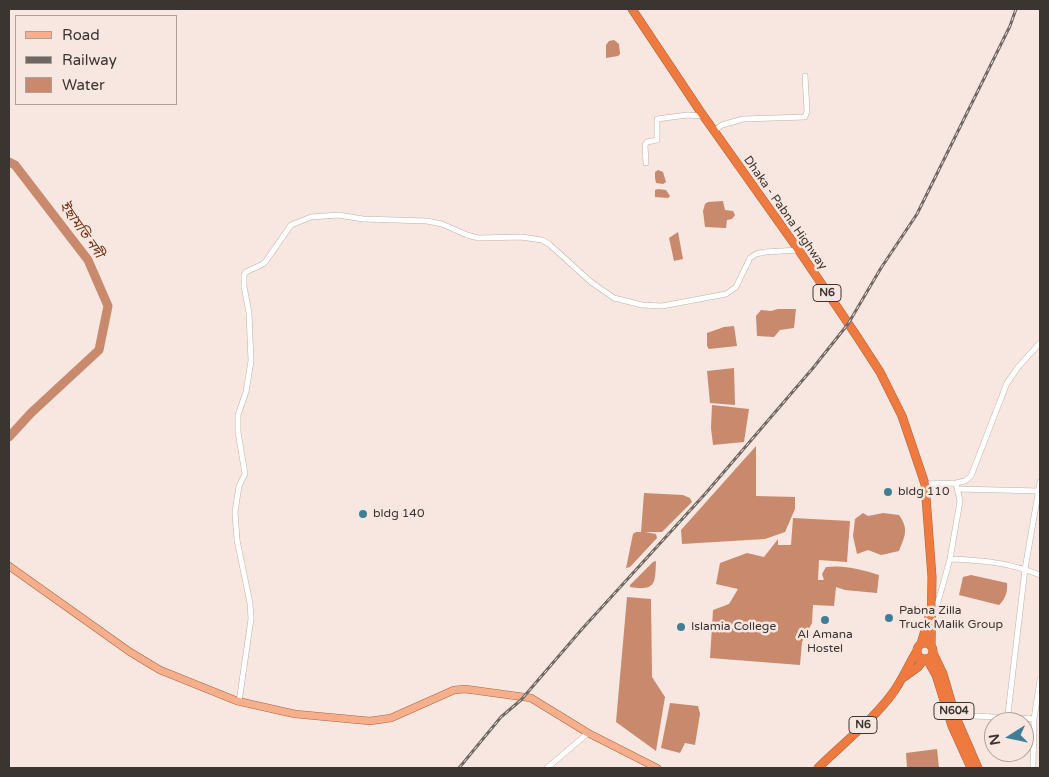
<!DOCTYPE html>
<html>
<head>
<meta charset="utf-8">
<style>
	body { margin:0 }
	#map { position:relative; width:1049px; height:777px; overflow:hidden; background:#f7e7e0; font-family:"Varela Round",sans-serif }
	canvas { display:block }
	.frame { position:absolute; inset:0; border:10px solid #3b3532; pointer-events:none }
	.legend { position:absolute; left:15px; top:15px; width:162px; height:90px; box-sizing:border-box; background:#f7e7e0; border:1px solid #aca09a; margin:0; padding:6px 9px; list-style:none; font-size:15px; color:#3b3532 }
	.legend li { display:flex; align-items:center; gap:10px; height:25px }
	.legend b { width:25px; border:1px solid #aca09a }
	.north { position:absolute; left:984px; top:712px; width:50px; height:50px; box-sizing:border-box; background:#f7e7e0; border:1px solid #aca09a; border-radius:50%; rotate:260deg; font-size:14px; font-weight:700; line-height:20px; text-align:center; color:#3b3532 }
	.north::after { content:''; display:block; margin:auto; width:18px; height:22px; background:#417d94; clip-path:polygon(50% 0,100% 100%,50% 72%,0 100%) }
</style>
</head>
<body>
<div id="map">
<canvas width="1049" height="777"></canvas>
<div class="frame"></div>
<ul class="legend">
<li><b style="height:6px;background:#f5af8c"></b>Road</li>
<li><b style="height:6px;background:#706763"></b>Railway</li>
<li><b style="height:14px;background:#c8896d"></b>Water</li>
</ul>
<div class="north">N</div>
</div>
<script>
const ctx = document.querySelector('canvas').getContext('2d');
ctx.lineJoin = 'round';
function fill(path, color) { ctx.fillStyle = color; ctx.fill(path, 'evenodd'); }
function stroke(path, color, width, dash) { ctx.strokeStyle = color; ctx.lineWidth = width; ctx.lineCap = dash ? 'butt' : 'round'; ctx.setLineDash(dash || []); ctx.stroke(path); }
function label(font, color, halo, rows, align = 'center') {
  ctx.font = font + ' "Varela Round","Noto Sans Bengali",sans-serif'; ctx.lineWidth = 5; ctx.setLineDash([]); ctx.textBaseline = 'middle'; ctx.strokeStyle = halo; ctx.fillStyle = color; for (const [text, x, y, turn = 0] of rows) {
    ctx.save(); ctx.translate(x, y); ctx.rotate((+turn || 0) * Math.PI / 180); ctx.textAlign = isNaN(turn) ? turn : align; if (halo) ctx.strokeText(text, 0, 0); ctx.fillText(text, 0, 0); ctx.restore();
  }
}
fill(new Path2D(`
	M614,40L619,44L620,54L618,56L606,58V45L609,41Z
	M658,170L663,172L666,182L663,184L656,183L655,178V172Z
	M658,189L666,190L670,196L668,198L655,197V190Z
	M723,201L725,210L733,211L735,215L732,219L727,220L726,228L705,227L703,211L705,204L708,202Z
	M678,232L683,259L674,261L669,238Z
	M778,309H796L794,328L780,330L774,337L757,336L756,316L761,310L771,311Z
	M734,326L737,346L709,349L707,346V333L724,327Z
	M734,368L735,405L710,403L707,371Z
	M712,405L749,409L744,442L713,445L711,428Z
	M756,446V496L795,497V509L785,532L765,539L682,544L681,530Z
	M644,493L683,495L690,498L692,502L662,532H645L656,534L657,538L630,567L626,568L633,534L636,532H641Z
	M863,513L868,516L883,513L899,515C909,529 905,536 899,551L881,555L868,550L857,554L853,536L855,519Z
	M793,518L850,521L847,562L819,560L818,580H824L822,574L826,567C845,565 860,569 879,575L877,593L845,590L836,587L834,606L813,605L812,623L802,642L800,665L710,658L713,610L729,604L738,589L716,584L720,563L747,553L764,557L778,539V545H791Z
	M656,561C655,584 656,591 630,587V585L653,562Z
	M971,575L1007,583C1008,591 1005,600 999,605L959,595L963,577Z
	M627,597L651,599L652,677L665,697L656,751L616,722Z
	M670,703L698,706L700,714L695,745L685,743L680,753L661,748Z
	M937,749L939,768H907L906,753Z`), '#c8896d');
stroke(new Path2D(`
	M9,162L15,165L88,260L108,306L99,350L31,413L9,437`), '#c8896d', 9);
const minor = new Path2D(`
	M714,131L722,125L743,119L805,117L807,111L805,76
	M646,163L645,145L647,142L657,140V119L687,115L704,116
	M925,484L956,483
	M958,489L1040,491
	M950,559C982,560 1011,563 1040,575
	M931,607L938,602L950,559L960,501L956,483L965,481L971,476L1007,383L1019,366L1040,343
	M239,702L251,619L250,603L237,540L235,512L239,486L245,474L238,432V415L246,392L251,361L249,313L244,286V275L246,272L263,264L266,261L291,225L311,217L338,215L363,219L427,221L442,224L467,235L479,238L521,237L542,240L549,244L591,282L614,298L642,305L662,306L726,294L736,287L750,258L756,254L765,252L799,250
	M955,715L1034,719
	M1007,722L1025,569L1040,482
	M547,768L588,733
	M1033,768L1034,719L1040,680`);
const major = new Path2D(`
	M9,566L130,652L160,670L237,701L295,714L370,721L391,718L454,690L465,689L531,698L588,733L657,768`);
const highway = new Path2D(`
	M632,9L700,111L800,252L856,335L880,372L902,416L925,484L932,577L931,646
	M917 651a8 8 0 1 1 16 0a8 8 0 1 1-16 0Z
	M921,644L929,617
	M933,653L943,674L955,715L978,768
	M927,659L936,675L952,726L971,768
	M904,677L918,667L924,659
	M818,768C842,744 871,722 892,694C902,681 908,665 917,651`);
stroke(minor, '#bfb0a9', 6);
stroke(major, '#af623b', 8);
stroke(highway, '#af623b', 9);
stroke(minor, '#fff', 5);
stroke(major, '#f5af8c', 7);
stroke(highway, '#ee7a40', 8);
const rail = new Path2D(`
	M459,768L501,717L521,700L582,629L705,494L813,368L848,324L881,268L917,214L1010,26L1016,9`);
stroke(rail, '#706763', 3);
stroke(rail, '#f7e7e0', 1, [4]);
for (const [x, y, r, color] of [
	[888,492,5,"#417d94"],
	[363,514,5,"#417d94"],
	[889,618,5,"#417d94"],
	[825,620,5,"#417d94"],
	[681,627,5,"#417d94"]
]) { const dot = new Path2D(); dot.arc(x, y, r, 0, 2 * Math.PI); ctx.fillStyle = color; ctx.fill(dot); stroke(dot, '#f7e7e0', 2); }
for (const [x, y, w] of [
	[827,293,28],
	[954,711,40],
	[863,725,28]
]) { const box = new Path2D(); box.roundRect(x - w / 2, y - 8.5, w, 17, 4); ctx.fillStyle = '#f7e7e0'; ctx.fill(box); stroke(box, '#3b3532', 1); }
label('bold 11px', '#3b3532', null, [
	["N6",827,293],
	["N604",954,711],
	["N6",863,725]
]);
label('12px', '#3b3532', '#f7e7e0', [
	["Dhaka - Pabna Highway",785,213,55]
]);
label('12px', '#3b3532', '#f7e7e0', [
	["bldg 110",898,492],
	["bldg 140",373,514],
	["Pabna Zilla",899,611],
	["Truck Malik Group",899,625],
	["Islamia College",691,627],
	["Al Amana",825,635,"center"],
	["Hostel",825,649,"center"]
], 'left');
label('italic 14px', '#703517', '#f7e7e0', [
	["ইছামতি নদী",81,230,55]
]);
</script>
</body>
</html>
